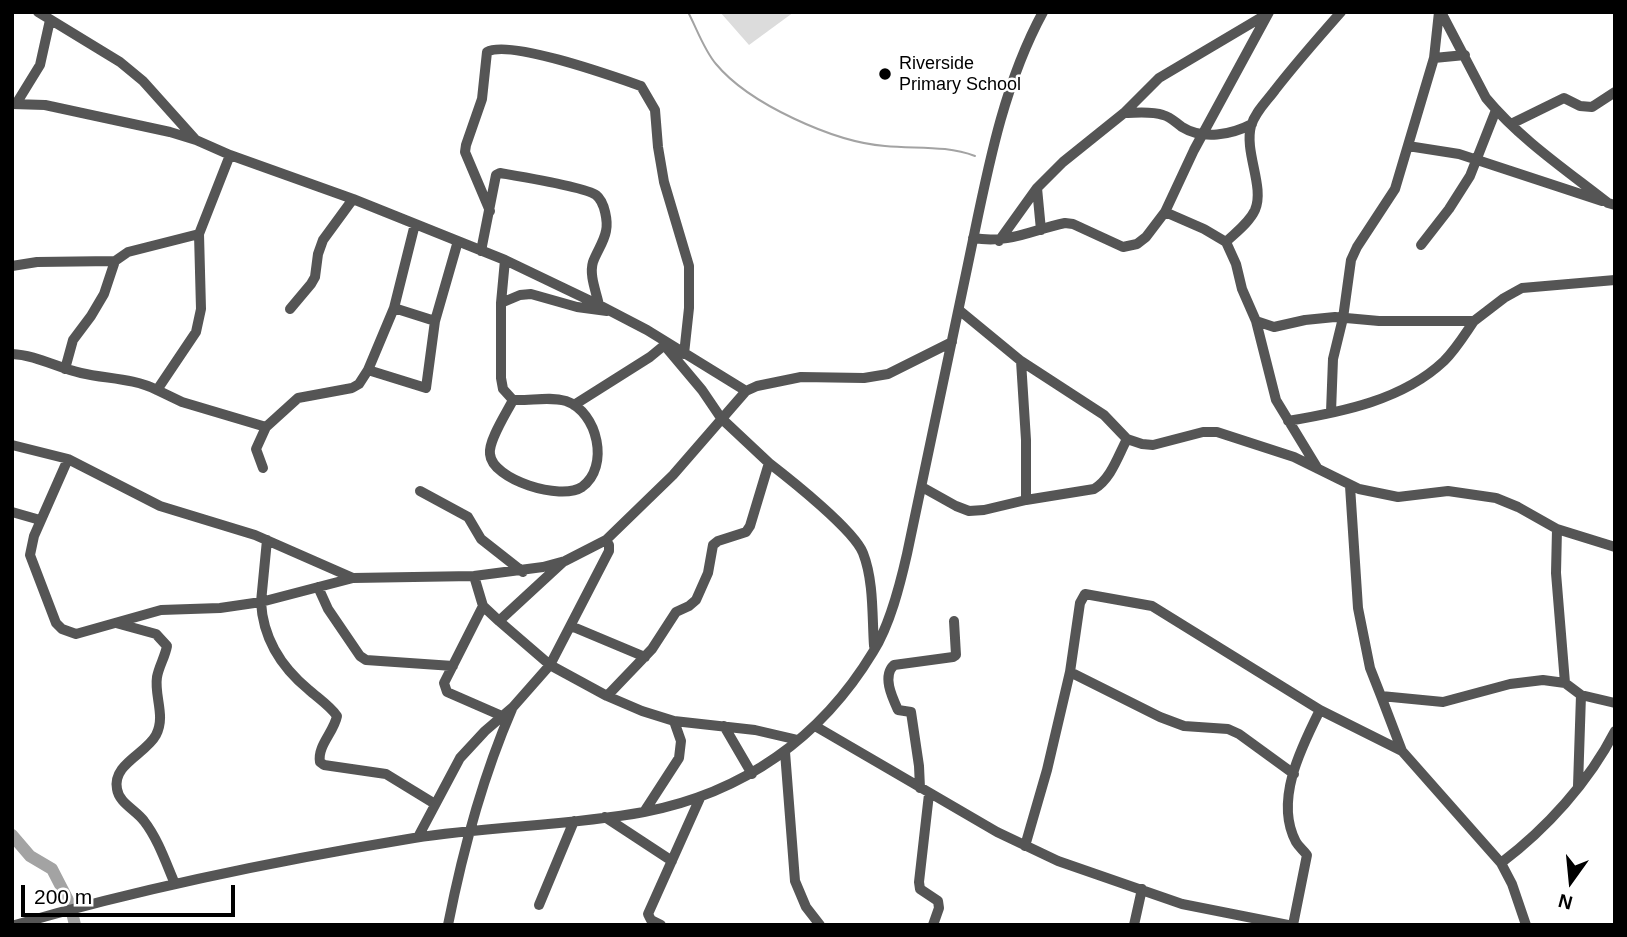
<!DOCTYPE html>
<html>
<head>
<meta charset="utf-8">
<style>
	body { margin:0 }
	#map { position:relative; width:1627px; height:937px; overflow:hidden; background:#fff; font-family:Arial,sans-serif }
	canvas { display:block }
	.frame { position:absolute; inset:0; border:14px solid #000; pointer-events:none }
	.north { position:absolute; left:1536px; top:846px; width:70px; height:70px; -webkit-text-stroke:5px #fff; paint-order:stroke; rotate:195deg; font-size:19px; font-weight:700; line-height:28px; text-align:center; color:#000 }
	.north::after { content:''; display:block; margin:auto; width:24px; height:32px; background:#000; clip-path:polygon(50% 0,100% 100%,50% 72%,0 100%) }
	.scale { position:absolute; left:21px; top:885px; width:214px; height:32px; box-sizing:border-box; border:4px solid #000; border-top:0; padding-left:9px; font-size:21px; line-height:24px; white-space:nowrap; color:#000; -webkit-text-stroke:5px #fff; paint-order:stroke }
</style>
</head>
<body>
<div id="map">
<canvas width="1627" height="937"></canvas>
<div class="frame"></div>
<div class="north">N</div>
<div class="scale">200 m</div>
</div>
<script>
const ctx = document.querySelector('canvas').getContext('2d');
ctx.lineJoin = 'round';
function fill(path, color) { ctx.fillStyle = color; ctx.fill(path, 'evenodd'); }
function stroke(path, color, width, dash) { ctx.strokeStyle = color; ctx.lineWidth = width; ctx.lineCap = dash ? 'butt' : 'round'; ctx.setLineDash(dash || []); ctx.stroke(path); }
function label(font, color, halo, rows, align = 'center') {
  ctx.font = font + ' Arial,sans-serif'; ctx.lineWidth = 5; ctx.setLineDash([]); ctx.textBaseline = 'middle'; ctx.strokeStyle = halo; ctx.fillStyle = color; for (const [text, x, y, turn = 0] of rows) {
    ctx.save(); ctx.translate(x, y); ctx.rotate((+turn || 0) * Math.PI / 180); ctx.textAlign = isNaN(turn) ? turn : align; if (halo) ctx.strokeText(text, 0, 0); ctx.fillText(text, 0, 0); ctx.restore();
  }
}
fill(new Path2D(`
	M720,12H794L749,45Z`), '#dcdcdc');
stroke(new Path2D(`
	M688,12C697,29 704,50 716,64C749,104 834,142 885,146C916,149 946,145 975,156`), '#a3a3a3', 2);
stroke(new Path2D(`
	M12,835L30,856L52,869L70,904L75,925`), '#a3a3a3', 12);
stroke(new Path2D(`
	M38,12L120,62L143,81L195,139
	M1441,12L1486,98C1520,139 1566,170 1608,203L1615,205
	M1434,58L1465,55
	M12,104L45,105L170,132L196,140L230,155L353,199L505,260L599,305L647,330L746,391L757,386L801,377L864,378L888,374L952,342
	M16,104L40,65L50,20
	M1124,113C1137,113 1151,111 1163,115C1171,117 1176,123 1182,127C1203,140 1231,135 1252,124
	M1511,124L1564,98L1580,106L1592,107L1615,92
	M1408,146L1459,154L1602,201
	M230,155L199,234L201,309L196,332L157,390L182,402L266,427
	M1037,188L1041,230
	M490,211L465,152L466,145L482,99L487,52C509,39 615,77 641,86L655,110L658,147L664,182L689,266V308L684,354
	M1165,212L1204,229L1226,242L1236,264L1242,289L1256,321L1276,400L1318,469
	M973,238C1010,244 1031,230 1065,223L1073,224L1123,247L1137,244L1146,237L1165,212L1194,150L1269,12
	M999,241L1037,188L1063,162L1124,113L1159,78L1267,14
	M1226,242C1235,233 1249,223 1255,210C1265,187 1244,152 1251,126C1255,112 1267,101 1275,90C1296,63 1318,38 1341,12
	M1421,245L1449,209L1470,176L1496,110
	M481,251L496,175L500,173C517,176 585,187 596,195C605,202 608,222 606,231C604,242 597,251 593,262C589,275 596,291 599,305
	M505,260L501,303V378L503,389L513,400C531,401 549,396 566,401C598,412 610,467 582,487C561,501 492,480 490,454C488,441 507,412 513,400
	M115,261L128,252L199,234
	M12,266L37,262L115,261L104,294L91,316L73,340L65,369
	M501,303L520,295L531,294L577,307L607,311
	M394,308L415,224
	M290,309L311,284L315,277L318,254L323,240L353,199
	M959,310L1021,361L1104,415L1127,439L1142,444L1153,445L1203,432H1217L1294,457L1359,489L1398,497L1448,491L1496,498L1518,507L1557,529L1615,547
	M1256,321L1274,327L1305,320L1335,317L1379,321H1474L1504,298L1522,288L1615,280
	M12,354C36,355 58,368 81,373C107,379 133,378 157,390
	M1021,361L1026,440V500
	M368,370L394,308L435,321
	M574,405L650,357L667,343
	M1331,412L1333,359L1343,318L1351,260L1357,247L1395,189L1434,58L1439,12
	M1288,421C1342,412 1403,400 1444,361C1456,349 1465,334 1474,321
	M12,445L68,459L160,506L255,535L353,578L474,576L543,567L565,561L606,540L673,475L746,391
	M68,459L34,536L30,555L56,623L62,629L76,634L161,610L220,608L261,602C263,639 281,667 309,690C318,698 330,706 337,716C334,732 317,746 320,762L324,765L386,774L435,804
	M769,463C791,480 854,530 863,553C874,581 872,617 874,646
	M263,468L256,449L266,427L298,398L352,388L359,384L368,370L426,388L435,321L458,241
	M1350,486L1358,608L1370,668L1381,696L1402,751L1501,863L1512,884L1526,925
	M922,487L956,506L969,511L984,510L1026,500L1094,489C1111,479 1118,456 1127,439
	M420,491L468,517L481,539L523,572
	M12,512L40,520
	M1557,529L1556,573L1565,683
	M267,540L261,602L353,578
	M563,562L499,621L550,665L607,696L642,711L674,721L755,730L798,740
	M474,576L483,606L499,621
	M318,587L328,609L360,656L366,660L453,666
	M483,606L444,683L447,692L502,716
	M116,623L156,634L167,646C165,657 159,666 157,677C154,696 166,716 156,735C146,754 112,764 117,789C119,803 136,810 144,821C158,839 166,863 175,884
	M571,626L645,657
	M1070,672L1160,717L1184,726L1228,729L1239,734L1294,774
	M607,696L652,649L676,612L689,606L696,600L708,573L713,545L718,541L746,532L750,526L769,463L721,418L702,390L665,346
	M1381,696L1443,702L1510,684L1543,680L1565,683L1581,695L1615,703
	M724,726L752,774
	M815,726L997,832L1058,861L1182,904L1288,925
	M785,752L795,881L806,907L820,925
	M1578,786L1581,695
	M920,788L919,766L911,712L898,710C892,697 882,676 894,665L953,657L956,655L954,621
	M929,794L919,882L920,889L938,901L939,908L933,925
	M644,812L679,758L681,741L674,721
	M605,817L672,861
	M418,837L460,758L485,731L513,707L550,665L609,551V545L606,540
	M1025,846L1047,770L1070,672L1080,603L1085,594L1152,606L1320,710L1402,751
	M1501,863C1546,829 1589,782 1615,731
	M539,905L574,821
	M15,925C146,887 280,860 414,838C490,826 568,826 644,812C743,793 821,738 873,652C890,625 900,585 907,554C928,458 948,361 968,264C986,179 1001,89 1043,12
	M448,925C462,854 483,776 512,709
	M661,925L651,920L648,914L700,798
	M1134,925L1142,889
	M1293,925L1307,855C1303,850 1299,847 1296,842C1274,801 1301,748 1320,710`), '#555', 10);
for (const [x, y, r, color] of [
	[885,74,7,"#000"]
]) { const dot = new Path2D(); dot.arc(x, y, r, 0, 2 * Math.PI); ctx.fillStyle = color; ctx.fill(dot); stroke(dot, '#fff', 2.5); }
label('18px', '#000', '#fff', [
	["Riverside",899,64],
	["Primary School",899,85]
], 'left');
</script>
</body>
</html>
